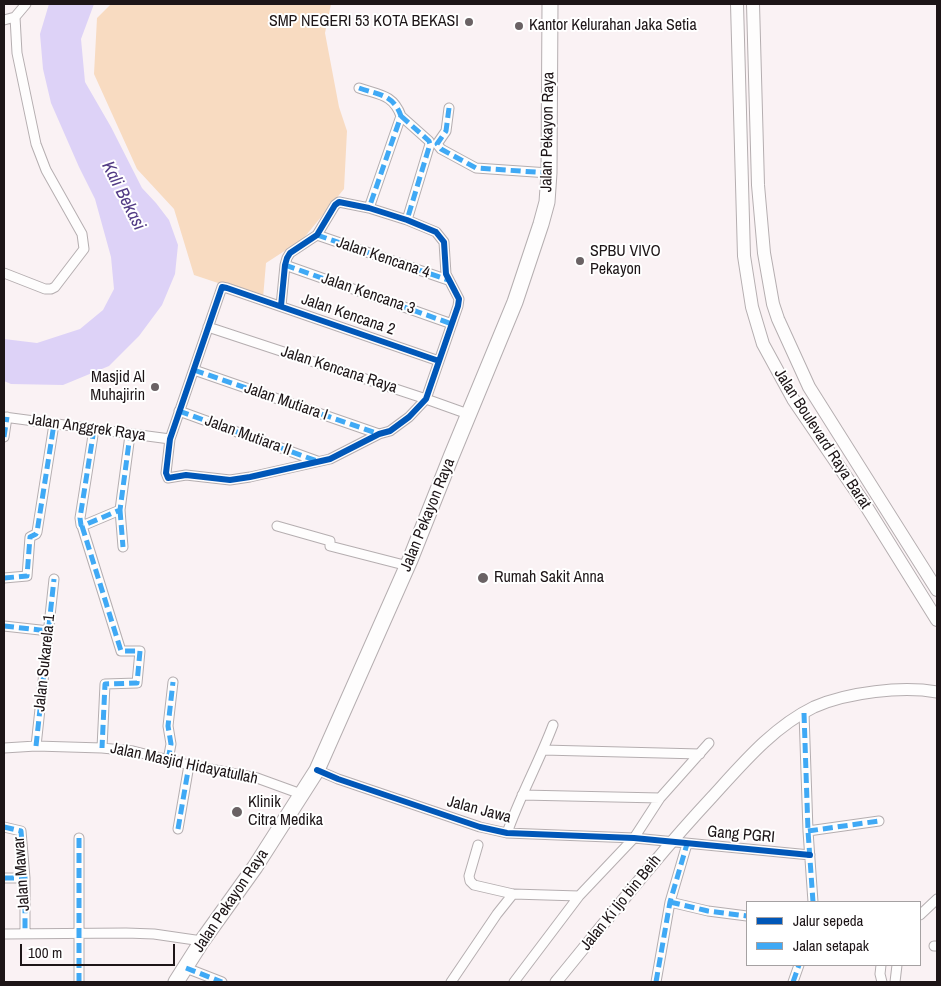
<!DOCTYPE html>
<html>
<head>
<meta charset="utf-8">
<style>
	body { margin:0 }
	#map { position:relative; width:941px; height:986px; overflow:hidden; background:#faf2f4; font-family:"Archivo Narrow",sans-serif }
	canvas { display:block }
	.frame { position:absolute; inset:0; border:5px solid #1d1517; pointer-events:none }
	.legend { position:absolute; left:746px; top:901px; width:175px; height:65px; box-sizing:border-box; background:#fff; border:1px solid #a5a1a2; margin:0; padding:6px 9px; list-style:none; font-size:15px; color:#1d1517 }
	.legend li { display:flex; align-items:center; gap:10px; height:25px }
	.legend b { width:25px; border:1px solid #a5a1a2 }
	.scale { position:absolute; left:20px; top:944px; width:155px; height:22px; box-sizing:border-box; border:2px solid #1d1517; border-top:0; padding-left:6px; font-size:15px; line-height:18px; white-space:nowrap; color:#1d1517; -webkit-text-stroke:4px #fff; paint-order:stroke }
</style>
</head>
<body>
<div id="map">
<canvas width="941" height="986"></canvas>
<div class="frame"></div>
<ul class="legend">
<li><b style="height:6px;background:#0057b8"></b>Jalur sepeda</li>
<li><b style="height:6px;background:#3fa9f5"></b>Jalan setapak</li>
</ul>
<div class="scale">100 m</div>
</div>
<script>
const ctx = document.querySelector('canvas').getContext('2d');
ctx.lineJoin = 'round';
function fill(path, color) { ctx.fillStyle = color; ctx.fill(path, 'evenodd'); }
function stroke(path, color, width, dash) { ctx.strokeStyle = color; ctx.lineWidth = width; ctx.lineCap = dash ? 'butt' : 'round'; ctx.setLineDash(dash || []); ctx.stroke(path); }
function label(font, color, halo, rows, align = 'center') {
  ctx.font = font + ' "Archivo Narrow",sans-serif'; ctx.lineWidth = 4; ctx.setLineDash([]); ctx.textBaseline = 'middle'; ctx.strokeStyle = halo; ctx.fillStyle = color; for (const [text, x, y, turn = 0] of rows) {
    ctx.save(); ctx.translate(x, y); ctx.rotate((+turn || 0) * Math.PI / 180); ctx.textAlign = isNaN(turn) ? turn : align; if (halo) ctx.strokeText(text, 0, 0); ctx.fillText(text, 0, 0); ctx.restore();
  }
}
fill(new Path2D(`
	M111,4H331L325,33L339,107L347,131L344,189L303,239L266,263L263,298L194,275L174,209L137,169L94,74L97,18Z`), '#f8dbc1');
fill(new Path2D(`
	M49,4H94L81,39L85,82L111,127L142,188L156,203L169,220L178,245L175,274L162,305L139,336L109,366L63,385L11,384L4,381V339L37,343L80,329L103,310L114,289L111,257L95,199L79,167L51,103L43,69L40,34Z`), '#ddd2f7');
const minor = new Path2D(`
	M4,20L15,17
	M359,88C379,95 393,94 401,116L369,208
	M449,108L446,131L437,144L441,149L476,168L549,173
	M401,116L429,141L430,144L407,220
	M317,235L448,280
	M285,265L452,324
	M4,273L45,289H51L55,287L84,249L82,234L46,170L36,144L17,53L15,17L26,4
	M281,306L285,265L287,258L290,253L317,235L335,205L339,202L369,208L407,220L436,232L444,242L446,274L459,299L458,306L426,399L409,417L390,431L379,434L330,459L250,477L230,480L186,475L168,478L166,473L170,439L222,287L227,288L439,361
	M208,327L426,399L468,414
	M194,370L379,434
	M179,411L317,461
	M4,417L170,439
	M94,429L80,518L81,525L82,526L120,510L130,435
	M4,437L7,417
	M120,510L123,547
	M82,526L121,651H140L137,683L105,684L102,748
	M277,526L330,541V546L408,566
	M4,578L27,576L30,537L36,534L37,532L54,424
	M4,626L49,631
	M804,713L808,831L813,902
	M36,746L54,579
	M4,748L36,746L102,748L133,751L189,765L257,778L301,794
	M543,750L700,754
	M168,760L171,744L168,726L173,682
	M317,770L338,779L480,827L507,833L634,838L810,855
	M522,795L660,798
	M4,827L21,831L25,878V933
	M178,829L189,765
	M808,831L879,821
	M507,833C520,796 539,762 553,725
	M79,838V982
	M478,845L469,876L470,881L474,885L513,894L579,896
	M4,878H25
	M670,902L708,911L747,916
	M920,915L937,899
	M4,934L126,933L154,934L202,941
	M934,946H937
	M881,965L880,974L882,982
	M186,968L222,982
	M451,982L497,914L513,894
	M514,982L579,896L634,838L660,798L709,743
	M656,982L670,902L687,844
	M793,982L799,965
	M895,982L897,965`);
const tertiary = new Path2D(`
	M556,982C607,920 657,856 712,797C743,763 773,727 814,707C848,692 902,686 937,692`);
const secondary = new Path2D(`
	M737,4L744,256L752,307L763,344L793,399L866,506L937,620
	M753,4L758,185L764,253L773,304L778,319L809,387L937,590`);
const primary = new Path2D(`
	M176,982L202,941L255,867L317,770L410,560L451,457L515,302L541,224L547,202L549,173L550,4`);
stroke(minor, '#b5aeb0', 11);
stroke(tertiary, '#b5aeb0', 13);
stroke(secondary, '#b5aeb0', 14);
stroke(primary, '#b5aeb0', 17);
stroke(minor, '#fefdfd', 9);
stroke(tertiary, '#fefdfd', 11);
stroke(secondary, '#fefdfd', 12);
stroke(primary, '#fefdfd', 15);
stroke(new Path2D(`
	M359,88C379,95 393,94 401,116L369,208
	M449,108L446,131L437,144L441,149L476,168L549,173
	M401,116L429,141L430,144L407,220
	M317,235L448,280
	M285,265L452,324
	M194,370L379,434
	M179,411L317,461
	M94,429L80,518L81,525L82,526L120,510L130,435
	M4,437L7,417
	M120,510L123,547
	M82,526L121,651H140L137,683L105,684L102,748
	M4,578L27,576L30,537L36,534L37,532L54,424
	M4,626L49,631
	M804,713L808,831L813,902
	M36,746L54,579
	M168,760L171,744L168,726L173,682
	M4,827L21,831L25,878V933
	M178,829L189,765
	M808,831L879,821
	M79,838V982
	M4,878H25
	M670,902L708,911L747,916
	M186,968L222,982
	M656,982L670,902L687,844
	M793,982L799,965`), '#3fa9f5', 5, [10, 5]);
stroke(new Path2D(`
	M281,306L285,265L287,258L290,253L317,235L335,205L339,202L369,208L407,220L436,232L444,242L446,274L459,299L458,306L426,399L409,417L390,431L379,434L330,459L250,477L230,480L186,475L168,478L166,473L170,439L222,287L227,288L439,361
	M317,770L338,779L480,827L507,833L634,838L810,855`), '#0057b8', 6);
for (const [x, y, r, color] of [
	[469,22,5,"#6a6264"],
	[519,26,5,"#6a6264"],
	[580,261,5,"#6a6264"],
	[155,387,5,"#6a6264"],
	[483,578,6,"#6a6264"],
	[237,812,6,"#6a6264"]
]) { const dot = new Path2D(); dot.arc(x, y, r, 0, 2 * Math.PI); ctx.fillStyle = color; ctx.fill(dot); stroke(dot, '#fff', 2); }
label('16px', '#1d1517', '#fff', [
	["SMP NEGERI 53 KOTA BEKASI",459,22,"right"],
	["Kantor Kelurahan Jaka Setia",529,26],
	["SPBU VIVO",590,252],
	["Pekayon",590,270],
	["Masjid Al",145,378,"right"],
	["Muhajirin",145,396,"right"],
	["Rumah Sakit Anna",494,578],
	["Klinik",248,803],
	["Citra Medika",248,821]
], 'left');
label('16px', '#1d1517', '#fff', [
	["Jalan Pekayon Raya",548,132,-89],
	["Jalan Kencana 4",383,258,19],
	["Jalan Kencana 3",368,294,19],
	["Jalan Kencana 2",348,315,19],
	["Jalan Kencana Raya",339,370,18],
	["Jalan Mutiara I",286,402,19],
	["Jalan Anggrek Raya",87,428,8],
	["Jalan Mutiara II",248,436,20],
	["Jalan Boulevard Raya Barat",822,439,57],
	["Jalan Pekayon Raya",428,515,-68],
	["Jalan Sukarela 1",45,663,-84],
	["Jalan Masjid Hidayatullah",184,764,12],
	["Jalan Jawa",479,810,15],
	["Gang PGRI",741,835,5],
	["Jalan Mawar",22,874,-94],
	["Jalan Pekayon Raya",231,901,-56],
	["Jalan Ki Ijo bin Beih",621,903,-51]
]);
label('italic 18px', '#533c86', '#fff', [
	["Kali Bekasi",123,196,63]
]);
</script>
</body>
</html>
